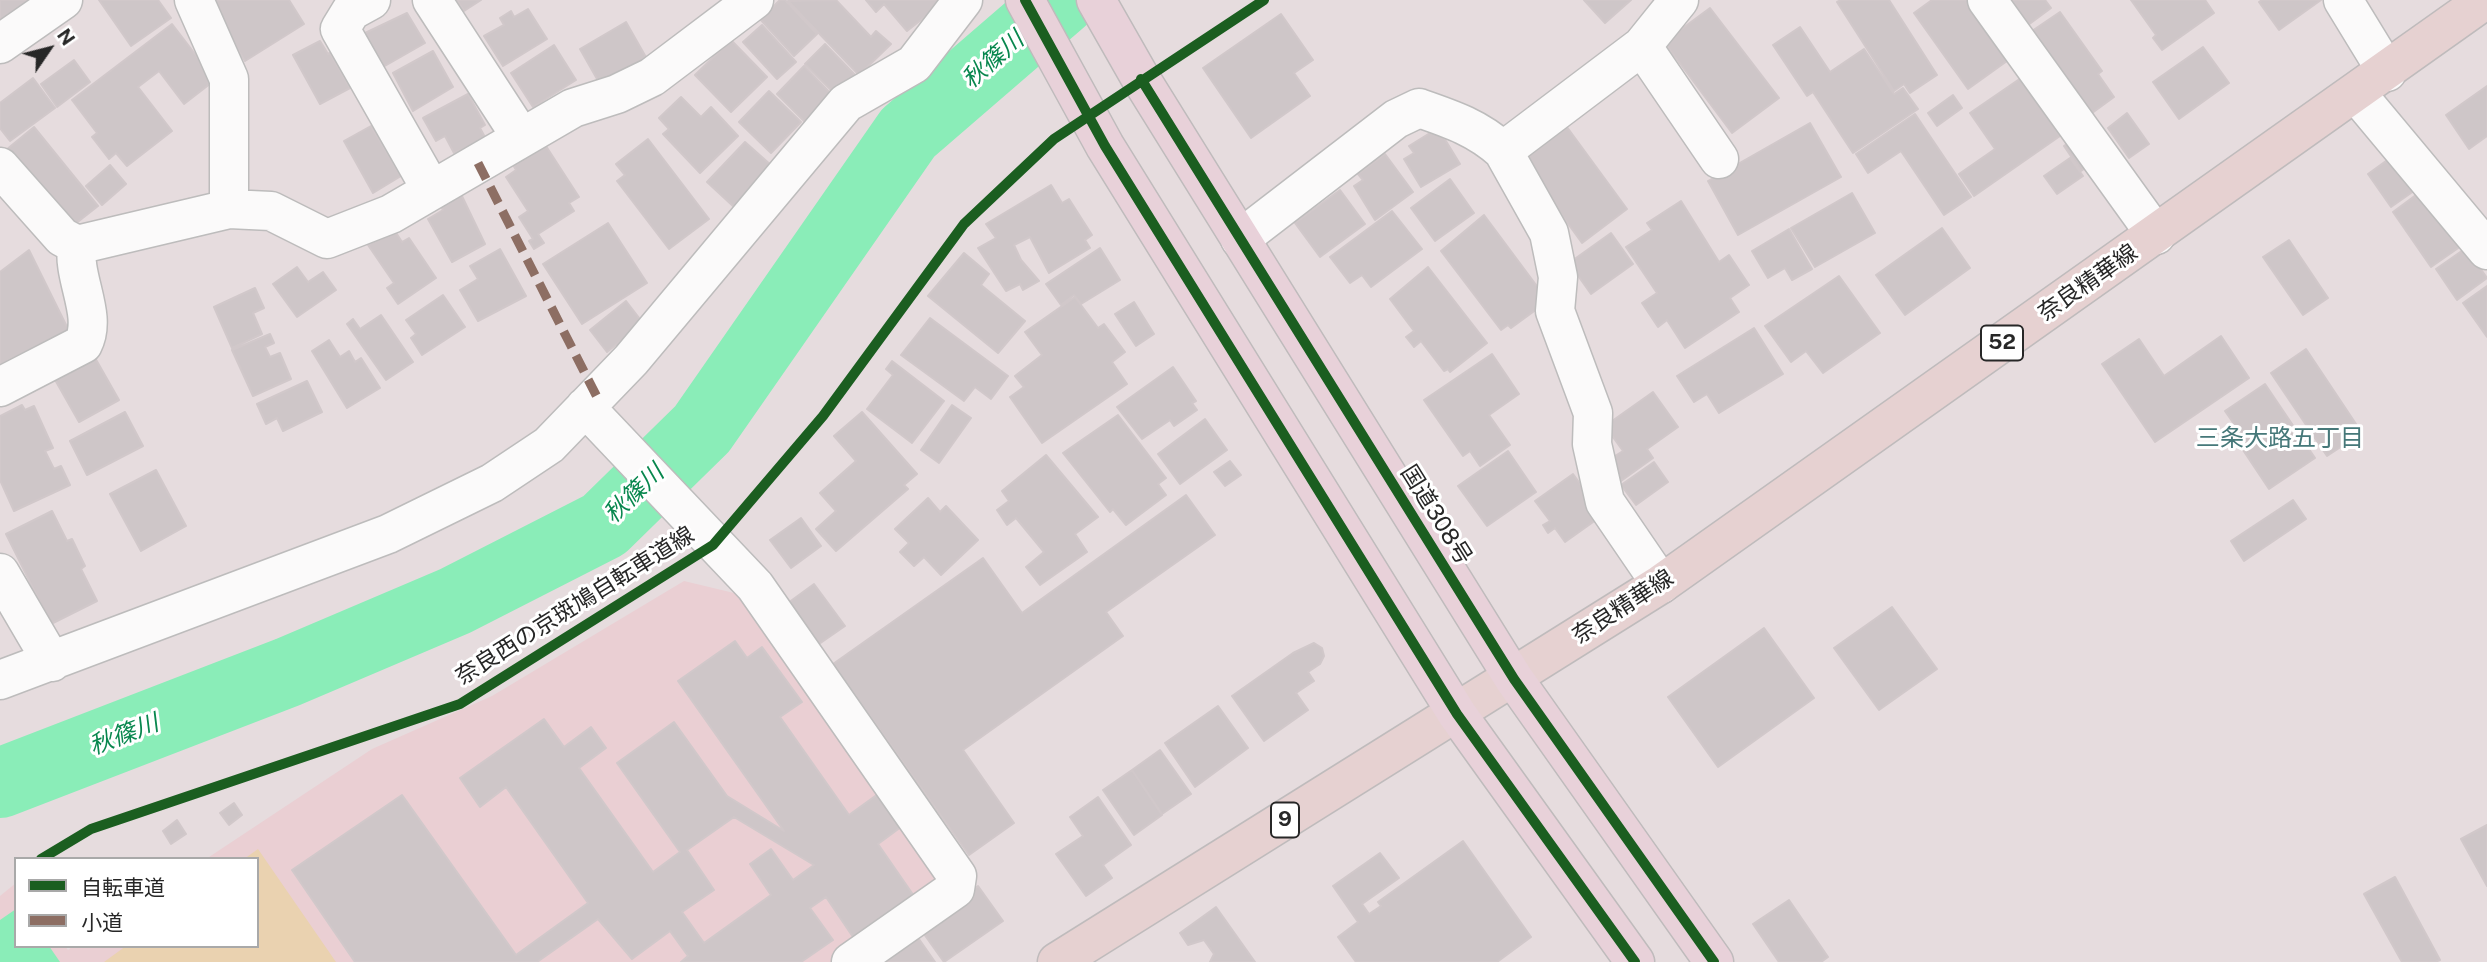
<!DOCTYPE html>
<html>
<head>
<meta charset="utf-8">
<style>
	body { margin:0 }
	#map { position:relative; width:2487px; height:962px; overflow:hidden; background:#e6dcde; font-family:"Public Sans","Noto Sans JP",sans-serif }
	canvas { display:block }
	.legend { position:absolute; left:14px; top:857px; width:245px; height:91px; box-sizing:border-box; background:#fff; border:2px solid #a9a9a9; margin:0; padding:9px 12px; list-style:none; font-size:21px; color:#272727 }
	.legend li { display:flex; align-items:center; gap:14px; height:35px }
	.legend b { width:35px; border:2px solid #a9a9a9 }
	.north { position:absolute; left:14px; top:14px; width:70px; height:70px; -webkit-text-stroke:5px #fff; paint-order:stroke; rotate:55deg; font-size:19px; font-weight:700; line-height:28px; text-align:center; color:#272727 }
	.north::after { content:''; display:block; margin:auto; width:24px; height:32px; background:#272727; clip-path:polygon(50% 0,100% 100%,50% 72%,0 100%) }
</style>
</head>
<body>
<div id="map">
<canvas width="2487" height="962"></canvas>
<ul class="legend">
<li><b style="height:9px;background:#1b5e20"></b>自転車道</li>
<li><b style="height:9px;background:#8d6e63"></b>小道</li>
</ul>
<div class="north">N</div>
</div>
<script>
const ctx = document.querySelector('canvas').getContext('2d');
ctx.lineJoin = 'round';
function fill(path, color) { ctx.fillStyle = color; ctx.fill(path, 'evenodd'); }
function stroke(path, color, width, dash) { ctx.strokeStyle = color; ctx.lineWidth = width; ctx.lineCap = dash ? 'butt' : 'round'; ctx.setLineDash(dash || []); ctx.stroke(path); }
function label(font, color, halo, rows, align = 'center') {
  ctx.font = font + ' "Public Sans","Noto Sans JP",sans-serif'; ctx.lineWidth = 6; ctx.setLineDash([]); ctx.textBaseline = 'middle'; ctx.strokeStyle = halo; ctx.fillStyle = color; for (const [text, x, y, turn = 0] of rows) {
    ctx.save(); ctx.translate(x, y); ctx.rotate((+turn || 0) * Math.PI / 180); ctx.textAlign = isNaN(turn) ? turn : align; if (halo) ctx.strokeText(text, 0, 0); ctx.fillText(text, 0, 0); ctx.restore();
  }
}
fill(new Path2D(`
	M684,581L759,599L952,878L833,962H0V896L16,883V946H65L68,950L73,946H257V859H206L372,749L492,696Z`), '#eacfd3');
fill(new Path2D(`
	M258,849L336,962H104L126,946H257V859H244Z`), '#ead2b0');
fill(new Path2D(`
	M16,909V946H49L60,962H0V920Z`), '#8aedb8');
stroke(new Path2D(`
	M0,783L288,672L455,601L604,525L702,429L908,133L1062,0`), '#8aedb8', 70);
const building = new Path2D(`
	M0,0H46L0,32Z
	M99,0H158L171,18L131,46Z
	M207,0H289L304,24L245,61Z
	M457,0H481L464,11Z
	M780,0H785L817,34L794,56L760,19Z
	M836,0L871,37L876,31L891,44L859,75L788,1Z
	M866,0H944L945,1L907,31L884,4L876,12Z
	M1584,0H1631L1605,23Z
	M1841,0H1889L1937,75L1910,93L1904,84L1894,91L1837,2Z
	M1932,0H1974L2014,56L1968,89L1914,13Z
	M2004,0H2045L2051,8L2024,28Z
	M2131,0H2205L2214,13L2162,50L2153,38L2156,35Z
	M2262,0H2321L2279,30L2259,2Z
	M1710,8L1779,98L1732,133L1664,42Z
	M528,9L547,39L503,66L484,36L504,25L500,18L511,11L514,17Z
	M2060,12L2102,71L2098,74L2114,97L2088,116L2029,33Z
	M407,13L425,43L383,67L363,34Z
	M1281,14L1313,60L1294,73L1310,96L1251,138L1203,68Z
	M626,22L647,59L601,86L580,49Z
	M172,24L215,80L184,104L159,71L138,87L172,131L127,166L116,153L109,159L92,137L97,133L72,100Z
	M762,25L796,62L777,79L743,42Z
	M1800,27L1830,72L1864,49L1894,94L1903,88L1918,109L1853,153L1813,92L1807,96L1773,45Z
	M731,40L767,77L731,112L695,75Z
	M320,41L328,54L330,53L350,88L320,104L293,55Z
	M825,44L857,77L837,96L805,64Z
	M554,45L576,80L533,107L511,73Z
	M2203,47L2229,83L2179,119L2153,82Z
	M433,51L453,87L413,111L393,73Z
	M74,60L90,82L57,107L41,84Z
	M804,66L835,98L808,125L777,94Z
	M33,78L55,108L10,141L0,128V103Z
	M2021,78L2065,123L2056,130L2060,136L1974,196L1959,174L1995,149L1970,113Z
	M2487,86V136L2469,149L2446,115Z
	M769,91L801,122L771,153L739,122Z
	M468,94L485,125L480,128L486,139L454,153L445,136L436,141L423,118Z
	M1953,95L1962,108L1937,126L1928,113Z
	M681,97L701,117L711,107L738,136L700,173L663,134L669,129L659,118Z
	M2127,113L2149,144L2129,158L2108,128Z
	M1915,114L1971,197L1944,215L1901,151L1868,173L1856,154Z
	M1564,123L1627,209L1582,243L1519,156Z
	M1810,123L1841,177L1738,235L1708,181Z
	M371,126L401,176L373,193L344,141Z
	M34,127L98,206L70,228L6,150Z
	M1438,128L1460,164L1421,187L1404,159L1414,153L1409,146Z
	M2076,137L2094,162L2081,171L2064,146Z
	M648,139L709,219L669,249L617,181L625,175L616,164Z
	M745,142L772,166L734,207L707,182Z
	M544,143L579,197L569,203L574,211L538,234L544,243L534,249L529,241L533,239L519,217L528,211L506,177L516,170L512,163Z
	M2397,153L2421,186L2391,207L2368,174Z
	M1385,154L1413,192L1375,220L1354,186L1363,180L1358,174Z
	M2070,158L2083,176L2057,194L2044,176Z
	M110,165L126,184L102,205L86,186Z
	M1450,179L1474,213L1435,241L1411,208Z
	M1051,185L1062,203L1069,199L1092,235L1085,240L1090,248L1049,273L1030,237L1014,245L1021,260L1039,281L1023,290L1020,284L1006,291L978,248L996,238L986,224Z
	M2424,189L2464,244L2431,267L2393,212Z
	M1340,190L1365,224L1320,257L1295,223Z
	M460,192L485,244L452,262L428,219L443,210L439,203Z
	M1852,193L1875,233L1815,267L1791,228Z
	M1681,201L1719,262L1729,255L1749,285L1730,298L1739,312L1685,348L1667,320L1658,327L1642,303L1657,293L1626,247L1652,230L1647,223Z
	M1392,211L1422,249L1371,287L1362,275L1350,283L1330,257Z
	M1484,215L1548,301L1511,328L1508,325L1501,330L1441,251Z
	M608,223L647,283L582,324L543,264Z
	M393,228L402,242L409,238L436,278L398,304L387,288L394,283L368,245Z
	M1942,228L1970,268L1905,315L1876,275Z
	M1789,229L1812,269L1792,280L1785,268L1768,278L1752,251Z
	M1611,233L1633,264L1591,294L1569,263Z
	M2289,240L2328,298L2303,315L2263,257Z
	M1100,248L1120,280L1081,304L1074,295L1061,305L1046,284Z
	M2466,248L2487,278L2457,300L2436,269Z
	M500,249L526,296L478,321L460,290L478,279L470,266Z
	M29,250L73,339L0,379V272Z
	M964,253L989,274L981,285L1025,321L998,353L928,296Z
	M297,267L308,282L323,272L336,290L297,317L273,284Z
	M1428,267L1487,343L1450,372L1448,369L1444,371L1421,341L1414,347L1406,337L1414,331L1390,299Z
	M1839,276L1880,333L1823,373L1806,351L1791,362L1765,326Z
	M2487,286V337L2463,303Z
	M255,288L264,308L253,313L262,334L232,348L214,307Z
	M443,295L465,327L422,355L411,338L416,334L406,320Z
	M1075,297L1098,328L1104,324L1125,352L1112,362L1127,384L1042,443L1010,397L1024,387L1015,376L1042,355L1025,332Z
	M626,301L643,323L607,352L590,330Z
	M1134,302L1154,334L1136,346L1115,314Z
	M381,315L413,362L386,380L347,324L353,319L360,329Z
	M930,318L1008,376L991,399L975,387L964,401L901,355Z
	M1754,328L1783,374L1719,413L1707,394L1694,402L1677,376Z
	M270,334L274,343L265,347L270,357L280,353L291,379L253,396L232,350Z
	M2221,336L2249,378L2155,442L2102,364L2139,339L2164,376Z
	M329,340L340,357L349,351L355,362L361,358L380,388L347,408L312,351Z
	M2306,349L2362,433L2327,456L2271,373Z
	M1492,354L1519,394L1489,415L1510,445L1480,466L1470,451L1463,456L1424,400Z
	M94,356L119,400L79,422L54,378Z
	M892,361L944,401L912,443L867,409L893,375L886,369Z
	M1173,367L1196,401L1192,403L1197,410L1174,426L1170,420L1142,439L1117,407Z
	M307,381L322,412L283,431L277,418L266,424L257,404Z
	M2265,384L2315,458L2269,489L2235,438L2241,434L2225,411Z
	M1653,392L1678,427L1647,449L1653,458L1621,481L1607,461L1623,451L1605,426Z
	M22,405L25,410L34,406L53,448L45,451L54,469L61,466L70,485L14,511L0,480V416Z
	M952,405L971,418L939,463L921,450Z
	M125,412L143,446L87,475L70,441Z
	M862,412L917,474L904,485L908,489L836,551L816,529L836,511L820,493L856,461L834,436Z
	M1118,415L1166,478L1158,484L1166,495L1126,525L1113,509L1110,512L1063,453Z
	M1205,419L1227,450L1180,484L1158,454Z
	M1508,451L1536,492L1487,526L1458,486Z
	M1046,455L1098,517L1075,534L1087,552L1040,585L1026,567L1044,552L1016,518L1007,525L997,510L1009,501L1002,491Z
	M1230,461L1241,475L1225,486L1214,472Z
	M1654,462L1668,482L1636,505L1621,485Z
	M156,470L186,526L141,551L110,494Z
	M1573,474L1603,515L1565,542L1555,528L1548,533L1543,525L1550,521L1535,501Z
	M1186,495L1215,535L1106,612L1123,636L963,750L1014,823L969,855L833,664L983,558L1022,613Z
	M928,498L940,512L946,506L978,540L941,575L924,557L914,566L900,552L909,543L895,529Z
	M2293,500L2306,519L2244,561L2231,541Z
	M52,511L67,541L72,539L85,566L81,569L97,601L51,624L6,534Z
	M801,518L821,546L791,568L770,540Z
	M814,584L845,626L806,653L777,611Z
	M1892,607L1937,669L1879,710L1834,648Z
	M1764,628L1814,698L1718,767L1668,697Z
	M735,641L747,658L762,647L802,702L780,717L849,815L878,794L901,827L878,844L914,896L853,937L826,897L810,908L833,940L801,962H681L688,956L670,931L632,959L598,919L537,962H355L292,870L402,795L516,955L588,903L506,787L480,807L460,778L544,719L564,747L591,727L606,748L579,768L653,872L680,852L617,763L674,722L727,796L784,831L678,681ZM734,817L814,865L793,880L771,849L750,864L771,895L704,943L682,912L714,890L687,850Z
	M1314,643L1322,648L1324,656L1320,664L1308,672L1314,681L1296,693L1308,710L1264,741L1232,696L1293,653Z
	M1218,706L1248,748L1195,787L1165,743Z
	M1160,750L1191,794L1162,814L1132,770Z
	M1132,770L1162,815L1134,835L1103,790Z
	M1098,797L1131,845L1103,865L1112,878L1086,896L1056,854L1083,836L1070,817Z
	M234,803L242,815L229,825L220,813Z
	M177,820L186,834L171,844L163,831Z
	M2487,825V886L2461,839Z
	M1463,841L1531,937L1497,962H1356L1338,937L1358,922L1333,886L1380,853L1399,878L1362,904L1369,914L1381,906L1378,902Z
	M2395,877L2440,960L2435,962H2402L2364,894Z
	M978,886L1003,921L944,962L919,927Z
	M1789,900L1828,957L1821,962H1779L1753,924Z
	M1216,907L1255,962H1210L1214,954L1204,940L1188,945L1180,933Z
	M912,929L935,962H865Z`);
fill(building, '#cec6c8');
stroke(building, '#d1c8ca', 2);
const minor = new Path2D(`
	M194,0L229,79V209
	M371,0L351,11L340,29L431,189
	M432,0L521,137
	M1987,0L2156,235
	M2343,0L2387,72
	M0,44L63,0
	M1642,46L1679,0
	M2356,93L2487,250
	M1503,151L1549,233L1558,277L1555,311L1593,413L1592,444L1605,502L1661,584
	M0,167L62,237L77,245L229,209L271,211L327,239L391,214L573,108L617,94L652,77L754,0
	M1240,239L1396,119L1419,108C1451,119 1478,128 1503,151L1642,46L1719,159
	M0,387L83,344C98,315 72,278 77,245
	M585,407L755,586L957,876L955,889L851,962
	M0,573L52,662
	M0,680L388,534L492,483L549,445L631,360L846,103L914,64L963,0`);
const major = new Path2D(`
	M1057,962L1661,584L2485,0`);
const highway = new Path2D(`
	M1025,0L1105,146L1457,714L1635,962
	M1096,0L1141,79L1514,679L1714,962`);
stroke(minor, '#bdbcbc', 41);
stroke(major, '#bfbbbc', 41);
stroke(highway, '#bfbbbc', 41);
stroke(minor, '#fbfafa', 38);
stroke(major, '#e6d1d1', 38);
stroke(highway, '#e8d1d9', 38);
stroke(new Path2D(`
	M478,163L597,397`), '#8d6e63', 9, [18, 9]);
stroke(new Path2D(`
	M1025,0L1105,146L1457,714L1635,962
	M1141,79L1514,679L1714,962
	M41,859L91,829L460,704L713,545L823,416L964,224L1054,139L1264,0`), '#1b5e20', 10);
for (const [x, y, w] of [
	[2002,343,42],
	[1285,820,28]
]) { const box = new Path2D(); box.roundRect(x - w / 2, y - 17.5, w, 35, 5); ctx.fillStyle = '#fff'; ctx.fill(box); stroke(box, '#272727', 2); }
label('bold 21px', '#272727', null, [
	["52",2002,343],
	["9",1285,820]
]);
label('23px', '#272727', '#fff', [
	["奈良精華線",2088,283,-35],
	["国道308号",1436,515,58],
	["奈良西の京斑鳩自転車道線",575,606,-32],
	["奈良精華線",1623,607,-33]
]);
label('italic 24px', '#08874e', '#fff', [
	["秋篠川",993,60,-41],
	["秋篠川",634,494,-44],
	["秋篠川",124,735,-21]
]);
label('24px', '#467879', '#fff', [
	["三条大路五丁目",2280,439]
]);
</script>
</body>
</html>
